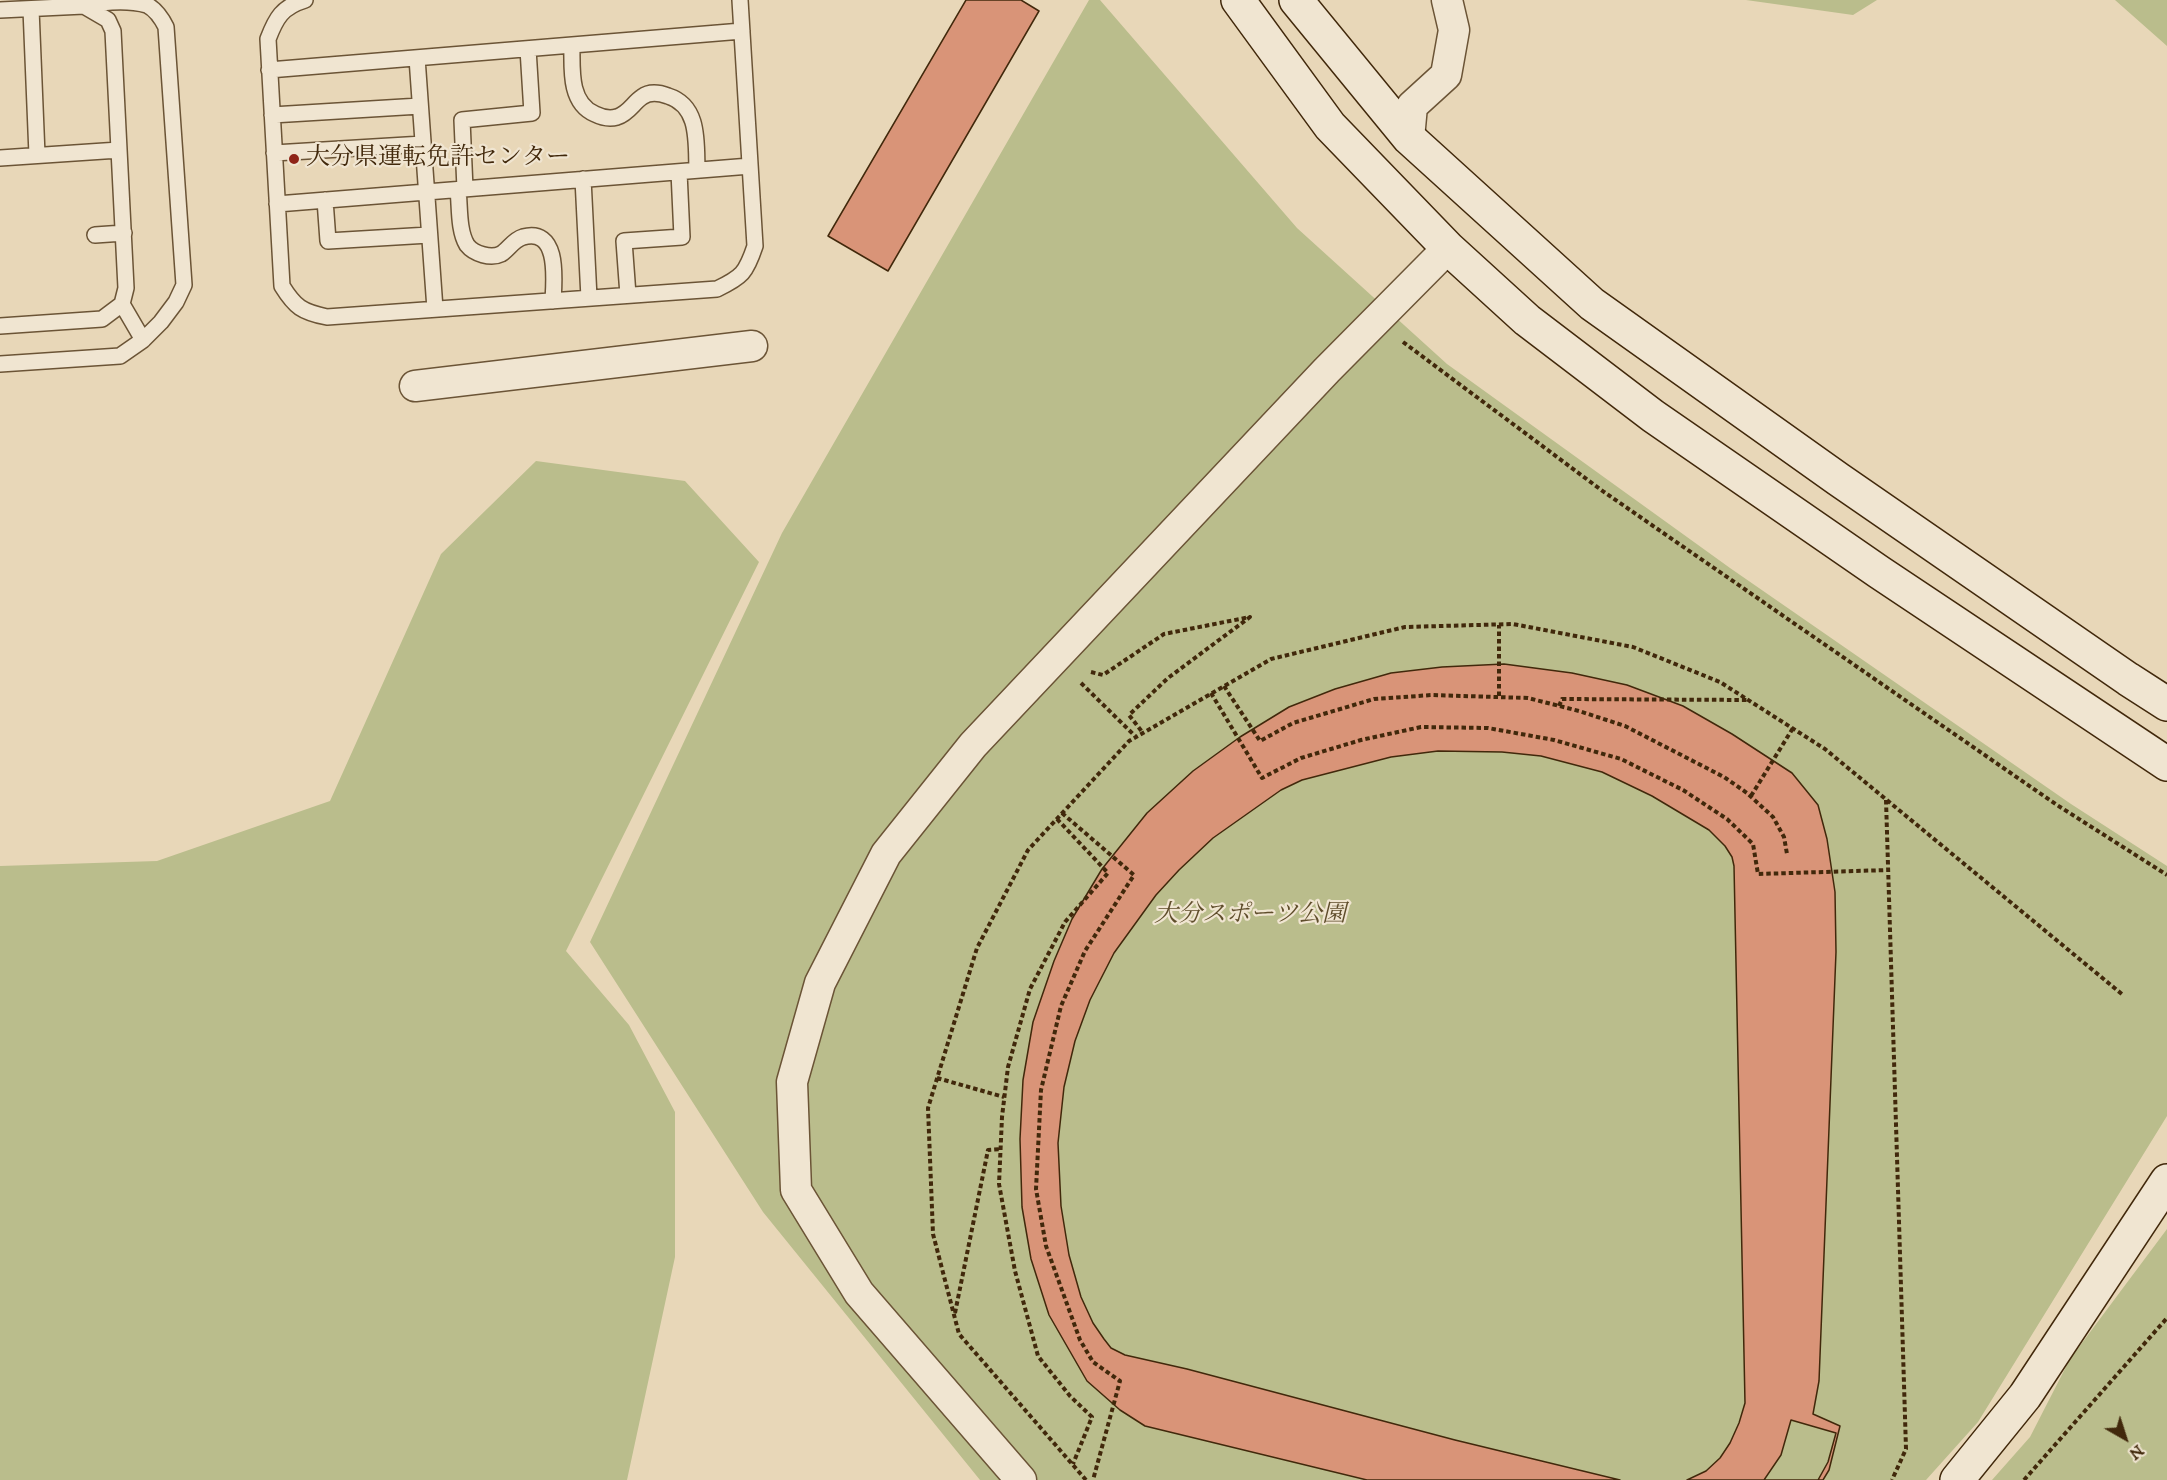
<!DOCTYPE html>
<html>
<head>
<meta charset="utf-8">
<style>
	body { margin:0 }
	#map { position:relative; width:2167px; height:1480px; overflow:hidden; background:#e8d7b8; font-family:"IM FELL DW Pica",serif }
	canvas { display:block }
	.north { position:absolute; left:2095px; top:1408px; width:60px; height:60px; -webkit-text-stroke:4px #f0e5d1; paint-order:stroke; rotate:141deg; font-size:16px; font-weight:700; line-height:24px; text-align:center; color:#41280b }
	.north::after { content:''; display:block; margin:auto; width:21px; height:27px; background:#41280b; clip-path:polygon(50% 0,100% 100%,50% 72%,0 100%) }
</style>
</head>
<body>
<div id="map">
<canvas width="2167" height="1480"></canvas>
<div class="north">N</div>
</div>
<script>
const ctx = document.querySelector('canvas').getContext('2d');
ctx.lineJoin = 'round';
function fill(path, color) { ctx.fillStyle = color; ctx.fill(path, 'evenodd'); }
function stroke(path, color, width, dash) { ctx.strokeStyle = color; ctx.lineWidth = width; ctx.lineCap = dash ? 'butt' : 'round'; ctx.setLineDash(dash || []); ctx.stroke(path); }
function label(font, color, halo, rows, align = 'center') {
  ctx.font = font + ' "IM FELL DW Pica","Noto Serif JP",serif'; ctx.lineWidth = 4.5; ctx.setLineDash([]); ctx.textBaseline = 'middle'; ctx.strokeStyle = halo; ctx.fillStyle = color; for (const [text, x, y, turn = 0] of rows) {
    ctx.save(); ctx.translate(x, y); ctx.rotate((+turn || 0) * Math.PI / 180); ctx.textAlign = isNaN(turn) ? turn : align; if (halo) ctx.strokeText(text, 0, 0); ctx.fillText(text, 0, 0); ctx.restore();
  }
}
fill(new Path2D(`
	M1089,0H1100L1297,228L1447,364L1730,568L2071,804L2167,866V1116L1978,1422L1926,1480H980L763,1212L590,942L782,533Z
	M1746,0H1877L1853,15Z
	M2115,0H2167V46Z
	M536,461L685,481L759,562L566,951L629,1025L675,1112V1257L627,1480H0V866L157,861L330,801L441,554Z
	M2167,1229V1480H1992L2030,1437L2070,1359Z`), '#babd8c');
const building = new Path2D(`
	M966,0H1021L1039,11L888,271L828,236Z
	M1504,664L1572,673L1627,685L1683,706L1732,734L1792,773L1818,805L1827,839L1835,892L1836,952L1819,1381L1813,1414L1840,1426L1829,1470L1823,1480H1687L1706,1471L1720,1458L1730,1443L1739,1423L1745,1403L1734,866L1732,857L1725,846L1709,830L1652,796L1602,772L1541,756L1502,752L1438,751L1391,757L1302,780L1281,790L1213,838L1179,870L1156,895L1114,953L1090,1000L1075,1041L1064,1087L1058,1143L1061,1206L1069,1255L1081,1297L1093,1323L1104,1339L1111,1348L1125,1355L1187,1369L1455,1440L1620,1480H1367L1145,1426L1120,1410L1087,1381L1049,1315L1031,1259L1022,1207L1020,1139L1023,1080L1033,1022L1054,961L1072,919L1102,869L1147,813L1193,771L1240,737L1289,707L1335,689L1391,673L1442,667Z
	M1791,1420L1836,1433L1828,1462L1818,1480H1764L1781,1455Z`);
fill(building, '#d99478');
stroke(building, '#41280b', 1.5);
const lane = new Path2D(`
	M305,0C282,7 276,18 268,39L282,286C295,307 302,312 327,317L717,289C742,277 746,273 755,246L740,0
	M31,9L37,155
	M0,10L84,6L108,20L113,31L126,288L122,304L102,319L0,326
	M572,45C572,69 569,103 595,114C601,117 610,119 617,117C629,113 633,103 642,97C650,91 660,93 668,96C700,106 696,143 697,170
	M417,58L435,309
	M269,70L742,31
	M272,115L420,106
	M274,153L423,144
	M0,158L119,150
	M583,179L589,298
	M465,189L462,120L532,113L528,49
	M458,190C460,206 458,230 467,245C474,254 491,259 501,254C509,249 513,240 523,237C560,227 554,281 553,301
	M325,200L328,241L429,235
	M277,204L750,166
	M95,235L124,233
	M628,295L624,241L682,237L679,172
	M122,304L143,340
	M0,364L120,356L143,340L161,322L176,302L184,285L166,27C162,19 155,9 147,5C128,0 103,2 84,6`);
const street = new Path2D(`
	M1409,138L1412,106L1446,75L1454,30L1447,0
	M415,386L752,346
	M1021,1480L859,1293L796,1190L792,1082L820,983L886,854L973,745L1327,370L1448,248`);
const secondary = new Path2D(`
	M1238,0L1330,126L1448,248L1527,320L1653,416L1879,572L2167,764
	M1296,0L1409,138L1592,304L1838,479L2128,679L2167,704
	M1957,1480L2025,1396L2167,1181`);
stroke(lane, '#6b5436', 18);
stroke(street, '#6b5436', 33);
stroke(secondary, '#41280b', 36);
stroke(new Path2D(`
	M1403,342L1604,492L2057,805L2167,875
	M1091,672L1103,675L1164,634L1250,617L1168,678L1129,715L1143,733
	M1081,683L1136,737
	M1224,686L1260,741L1293,723L1374,699L1432,695L1528,698L1579,711L1625,726L1724,777L1747,793L1773,817L1784,837L1787,854
	M1211,693L1262,778L1301,758L1361,740L1421,727L1488,728L1554,740L1621,759L1683,790L1727,819L1753,844L1758,874L1888,870
	M1499,696V625
	M1559,706L1562,699L1749,700
	M1751,796L1793,728
	M1886,800L1906,1449L1892,1480
	M1062,813L1134,875L1085,951L1061,1006L1041,1090L1036,1189L1046,1246L1080,1340L1093,1362L1120,1381L1093,1480
	M1057,819L1108,873L1065,922L1030,989L1008,1067L1002,1117L999,1184L1015,1271L1038,1356L1070,1396L1092,1417L1073,1464
	M937,1078L1004,1097
	M955,1313L988,1150L1001,1149
	M1086,1480L959,1334L933,1234L928,1108L977,948L1028,850L1129,741L1271,659L1405,627L1513,624L1633,647L1720,682L1825,749L2123,995
	M2024,1480L2167,1318`), '#41280b', 4, [4.5, 3]);
stroke(lane, '#f0e5d1', 15);
stroke(street, '#f0e5d1', 30);
stroke(secondary, '#f0e5d1', 33);
for (const [x, y, r, color] of [
	[294,159,6,"#8f2418"]
]) { const dot = new Path2D(); dot.arc(x, y, r, 0, 2 * Math.PI); ctx.fillStyle = color; ctx.fill(dot); stroke(dot, '#f0e5d1', 2); }
label('24px', '#41280b', '#f0e5d1', [
	["大分県運転免許センター",306,159]
], 'left');
label('italic 24px', '#5f4d2b', '#f0e5d1', [
	["大分スポーツ公園",1250,916]
]);
</script>
</body>
</html>
